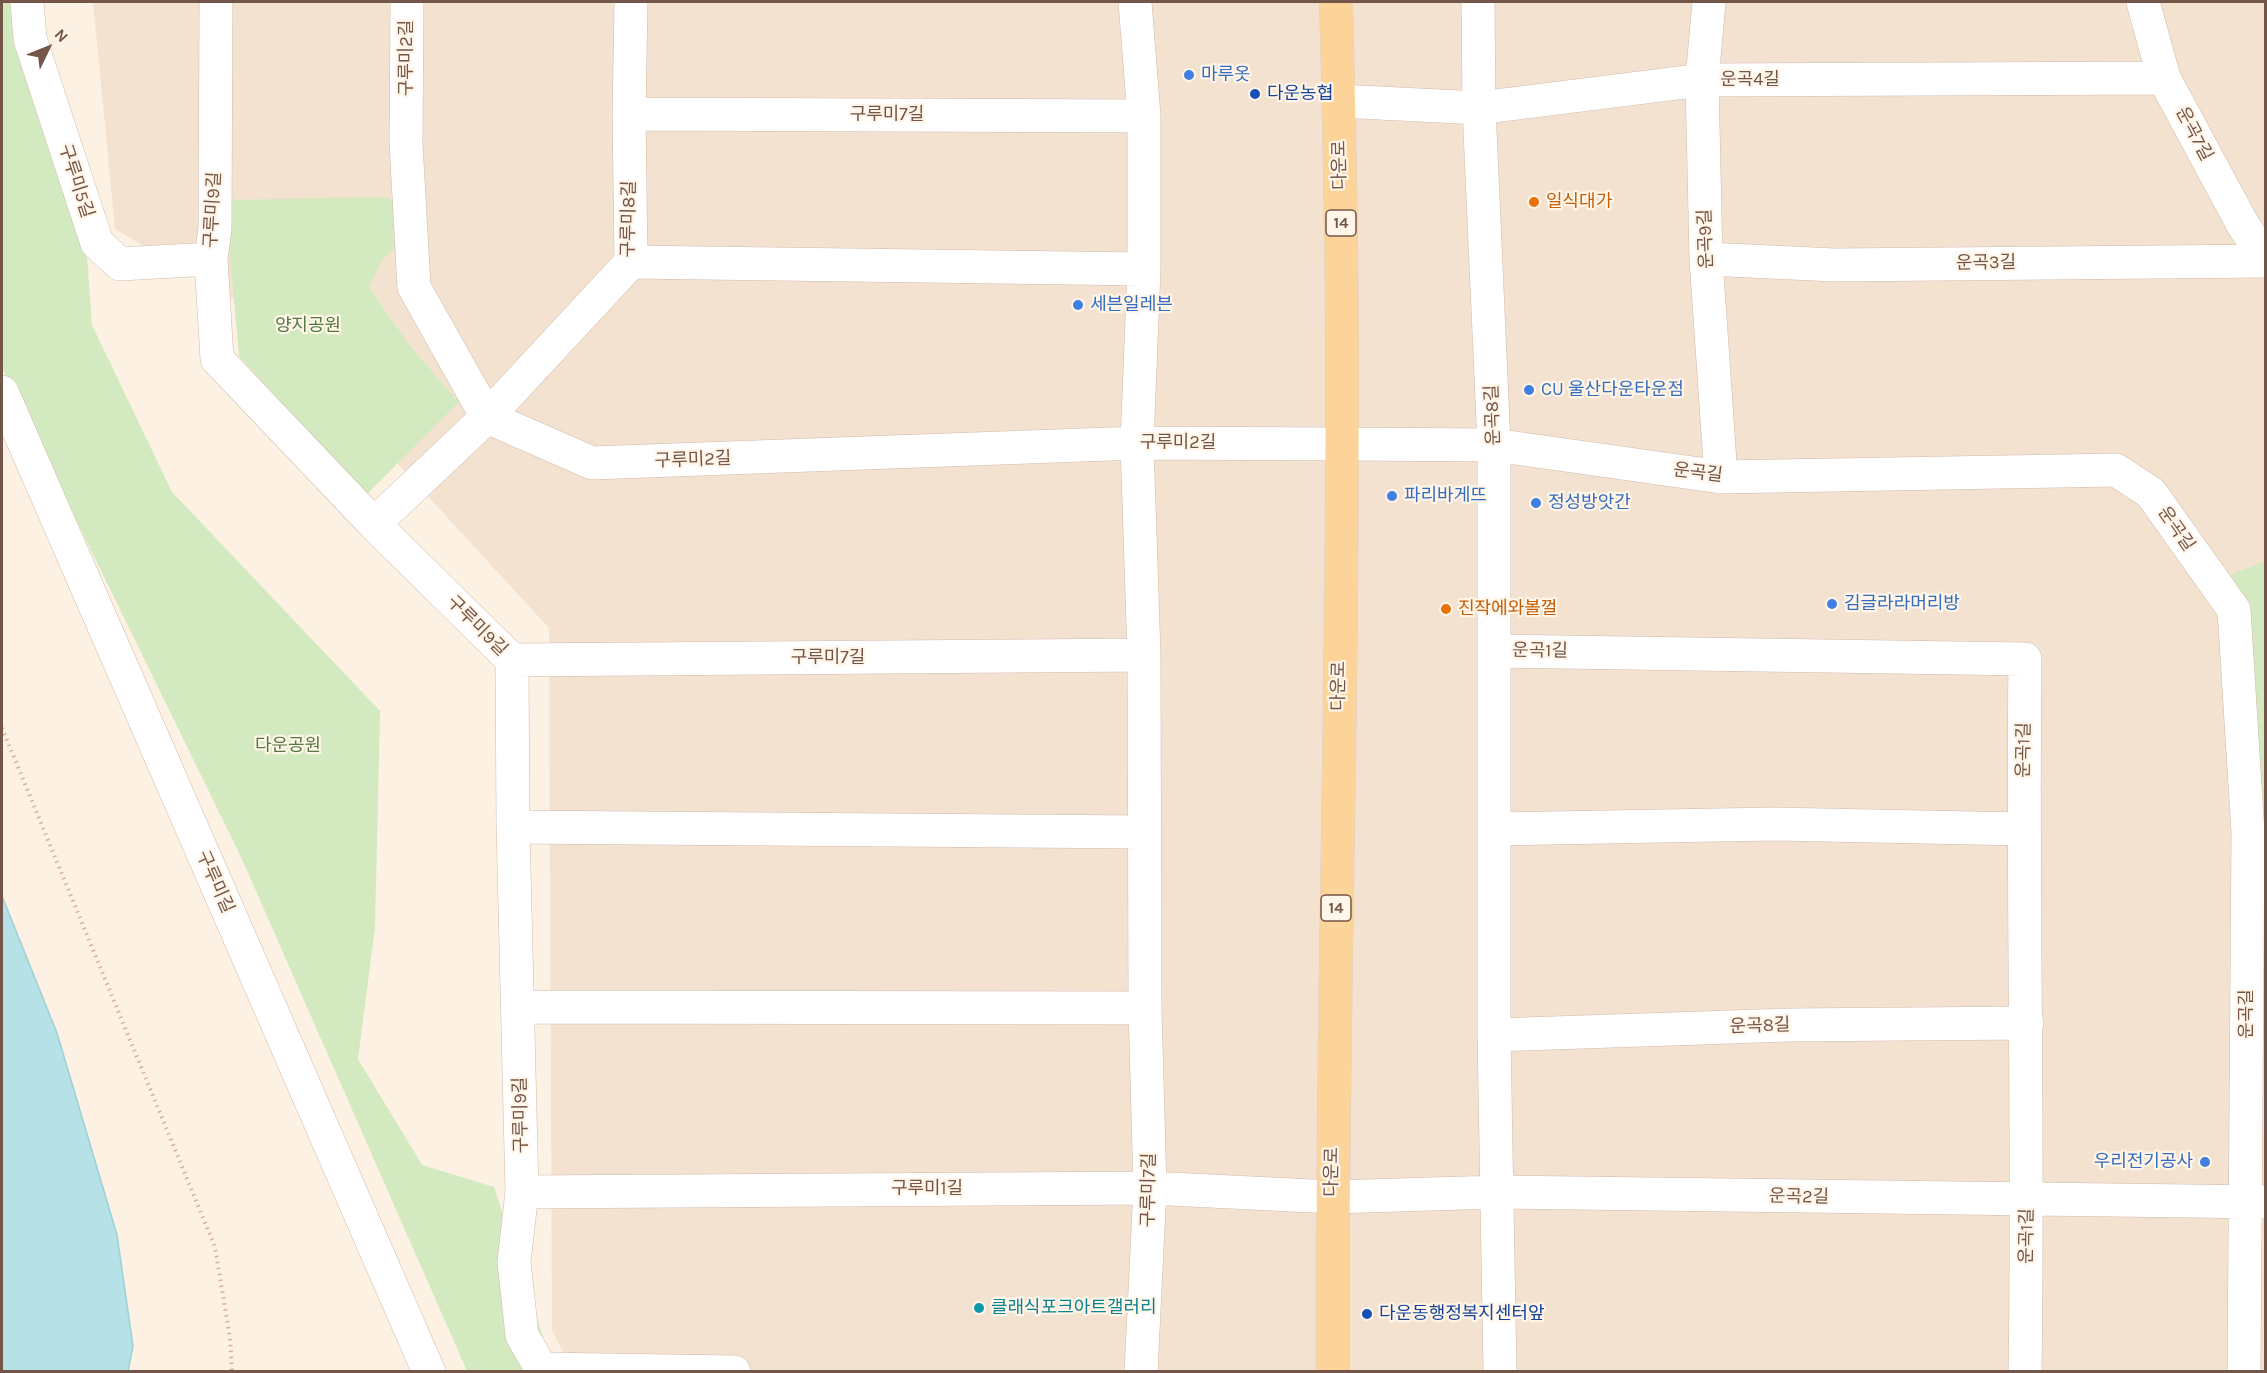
<!DOCTYPE html>
<html>
<head>
<meta charset="utf-8">
<style>
	body { margin:0 }
	#map { position:relative; width:2267px; height:1373px; overflow:hidden; background:#fcf1e2; font-family:Karla,sans-serif }
	canvas { display:block }
	.frame { position:absolute; inset:0; border:3px solid #745648; pointer-events:none }
	.north { position:absolute; left:18px; top:18px; width:60px; height:60px; -webkit-text-stroke:4px #fff5e8; paint-order:stroke; rotate:47deg; font-size:16px; font-weight:700; line-height:24px; text-align:center; color:#745648 }
	.north::after { content:''; display:block; margin:auto; width:21px; height:27px; background:#745648; clip-path:polygon(50% 0,100% 100%,50% 72%,0 100%) }
</style>
</head>
<body>
<div id="map">
<canvas width="2267" height="1373"></canvas>
<div class="frame"></div>
<div class="north">N</div>
</div>
<script>
const ctx = document.querySelector('canvas').getContext('2d');
ctx.lineJoin = 'round';
function fill(path, color) { ctx.fillStyle = color; ctx.fill(path, 'evenodd'); }
function stroke(path, color, width, dash) { ctx.strokeStyle = color; ctx.lineWidth = width; ctx.lineCap = dash ? 'butt' : 'round'; ctx.setLineDash(dash || []); ctx.stroke(path); }
function label(font, color, halo, rows, align = 'center') {
  ctx.font = font + ' Karla,"Noto Sans KR",sans-serif'; ctx.lineWidth = 4.5; ctx.setLineDash([]); ctx.textBaseline = 'middle'; ctx.strokeStyle = halo; ctx.fillStyle = color; for (const [text, x, y, turn = 0] of rows) {
    ctx.save(); ctx.translate(x, y); ctx.rotate((+turn || 0) * Math.PI / 180); ctx.textAlign = isNaN(turn) ? turn : align; if (halo) ctx.strokeText(text, 0, 0); ctx.fillText(text, 0, 0); ctx.restore();
  }
}
fill(new Path2D(`
	M93,2H2265V1371H572L552,1330L549,628L261,315L115,229Z`), '#f4e2d0');
fill(new Path2D(`
	M2,2H29L83,200L92,325L172,492L380,711L375,928L358,1059L422,1165L494,1187L554,1371H467L241,857L2,368Z
	M388,197L407,215L406,238L382,260L369,287L409,345L459,402L366,495L239,356L225,200Z
	M2265,561V941H2258L2227,576Z`), '#d3eac0');
const water = new Path2D(`
	M2,896L57,1033L117,1235L133,1346L128,1371H2Z`);
fill(water, '#b6e1e6');
stroke(water, '#9cd0d8', 1.5);
const street = new Path2D(`
	M27,2L30,39L97,243L120,264L211,259
	M216,2L215,228L211,259L217,359L374,524L512,660L513,827L522,1192L514,1262L522,1335L543,1372
	M407,2L406,143L414,287L487,417L592,463L1137,443L1342,444L1494,445L1721,477L2116,470L2151,493L2234,610L2248,833L2244,1372
	M1135,2L1144,116V269L1137,443L1144,655L1145,1008L1150,1188L1141,1372
	M1478,2L1479,108L1494,445V1035L1500,1372
	M1709,2L1702,80L1706,259L1721,477
	M2143,2L2164,78L2243,225L2266,259
	M1339,101L1479,108L1702,80L2164,78
	M629,114L1144,116
	M1706,259L1835,265L2266,261
	M631,262L1144,269
	M374,524L487,417L631,262L629,114L631,2
	M1495,651L2025,659C2022,897 2029,1134 2025,1372
	M512,660L1144,655
	M513,827L1144,832
	M1494,829L1774,824L2023,829
	M519,1007L1145,1008
	M1494,1035L1789,1025L2027,1023
	M522,1192L1150,1188L1332,1197L1498,1192L2266,1202
	M542,1369L734,1372`);
const secondary = new Path2D(`
	M2,392L429,1372`);
const primary = new Path2D(`
	M1333,1372C1331,1062 1342,752 1342,442C1343,295 1340,148 1336,2`);
stroke(street, '#d0baab', 34);
stroke(secondary, '#d3baa8', 34);
stroke(primary, '#d8d0cc', 34);
stroke(new Path2D(`
	M2,728L215,1247L230,1338L232,1372`), '#d6b19c', 4, [1.5, 4.5]);
stroke(street, '#fff', 33);
stroke(secondary, '#fff', 33);
stroke(primary, '#fcd499', 33);
for (const [x, y, r, color] of [
	[1189,75,6,"#3f7fe0"],
	[1255,94,6,"#1a4fb4"],
	[1534,202,6,"#e8710a"],
	[1078,305,6,"#3f7fe0"],
	[1529,390,6,"#3f7fe0"],
	[1392,496,6,"#3f7fe0"],
	[1536,503,6,"#3f7fe0"],
	[1832,604,6,"#3f7fe0"],
	[1446,609,6,"#e8710a"],
	[2205,1162,6,"#3f7fe0"],
	[979,1308,6,"#0f9aa8"],
	[1367,1314,6,"#1a4fb4"]
]) { const dot = new Path2D(); dot.arc(x, y, r, 0, 2 * Math.PI); ctx.fillStyle = color; ctx.fill(dot); stroke(dot, '#fff5e8', 2); }
for (const [x, y, w] of [
	[1341,223,30],
	[1336,908,30]
]) { const box = new Path2D(); box.roundRect(x - w / 2, y - 13, w, 26, 4.5); ctx.fillStyle = '#fff5e8'; ctx.fill(box); stroke(box, '#745648', 1.5); }
label('bold 16px', '#745648', null, [
	["14",1341,223],
	["14",1336,908]
]);
label('18px', '#745648', '#fff5e8', [
	["구루미2길",407,58,-90],
	["운곡4길",1750,80],
	["구루미7길",887,115],
	["운곡7길",2194,134,62],
	["다운로",1340,165,-91],
	["구루미5길",76,181,72],
	["구루미9길",213,210,-87],
	["구루미8길",629,219,-89],
	["운곡9길",1706,239,-92],
	["운곡3길",1986,263,-1],
	["운곡8길",1493,415,-92],
	["구루미2길",1178,443],
	["구루미2길",693,460,-2],
	["운곡길",1698,473,7],
	["운곡길",2176,529,55],
	["구루미9길",477,626,45],
	["운곡1길",1540,651,1],
	["구루미7길",828,658],
	["다운로",1339,686,-89],
	["운곡1길",2024,750,-89],
	["구루미길",215,882,66],
	["운곡길",2247,1014,-90],
	["운곡8길",1760,1026,-2],
	["구루미9길",521,1115,-91],
	["다운로",1332,1172,-89],
	["구루미1길",927,1189],
	["구루미7길",1149,1190,-89],
	["운곡2길",1799,1197,1],
	["운곡1길",2027,1236,-89]
]);
label('18px', '#366cbe', '#fff5e8', [
	["마루옷",1201,75],
	["세븐일레븐",1090,305],
	["CU 울산다운타운점",1541,390],
	["파리바게뜨",1404,496],
	["정성방앗간",1548,503],
	["김글라라머리방",1844,604],
	["우리전기공사",2193,1162,"right"]
], 'left');
label('18px', '#164399', '#fff5e8', [
	["다운농협",1267,94],
	["다운동행정복지센터앞",1379,1314]
], 'left');
label('18px', '#c56008', '#fff5e8', [
	["일식대가",1546,202],
	["진작에와볼껄",1458,609]
], 'left');
label('18px', '#547a40', '#fff5e8', [
	["양지공원",308,326],
	["다운공원",288,746]
]);
label('18px', '#0d838f', '#fff5e8', [
	["클래식포크아트갤러리",991,1308]
], 'left');
</script>
</body>
</html>
